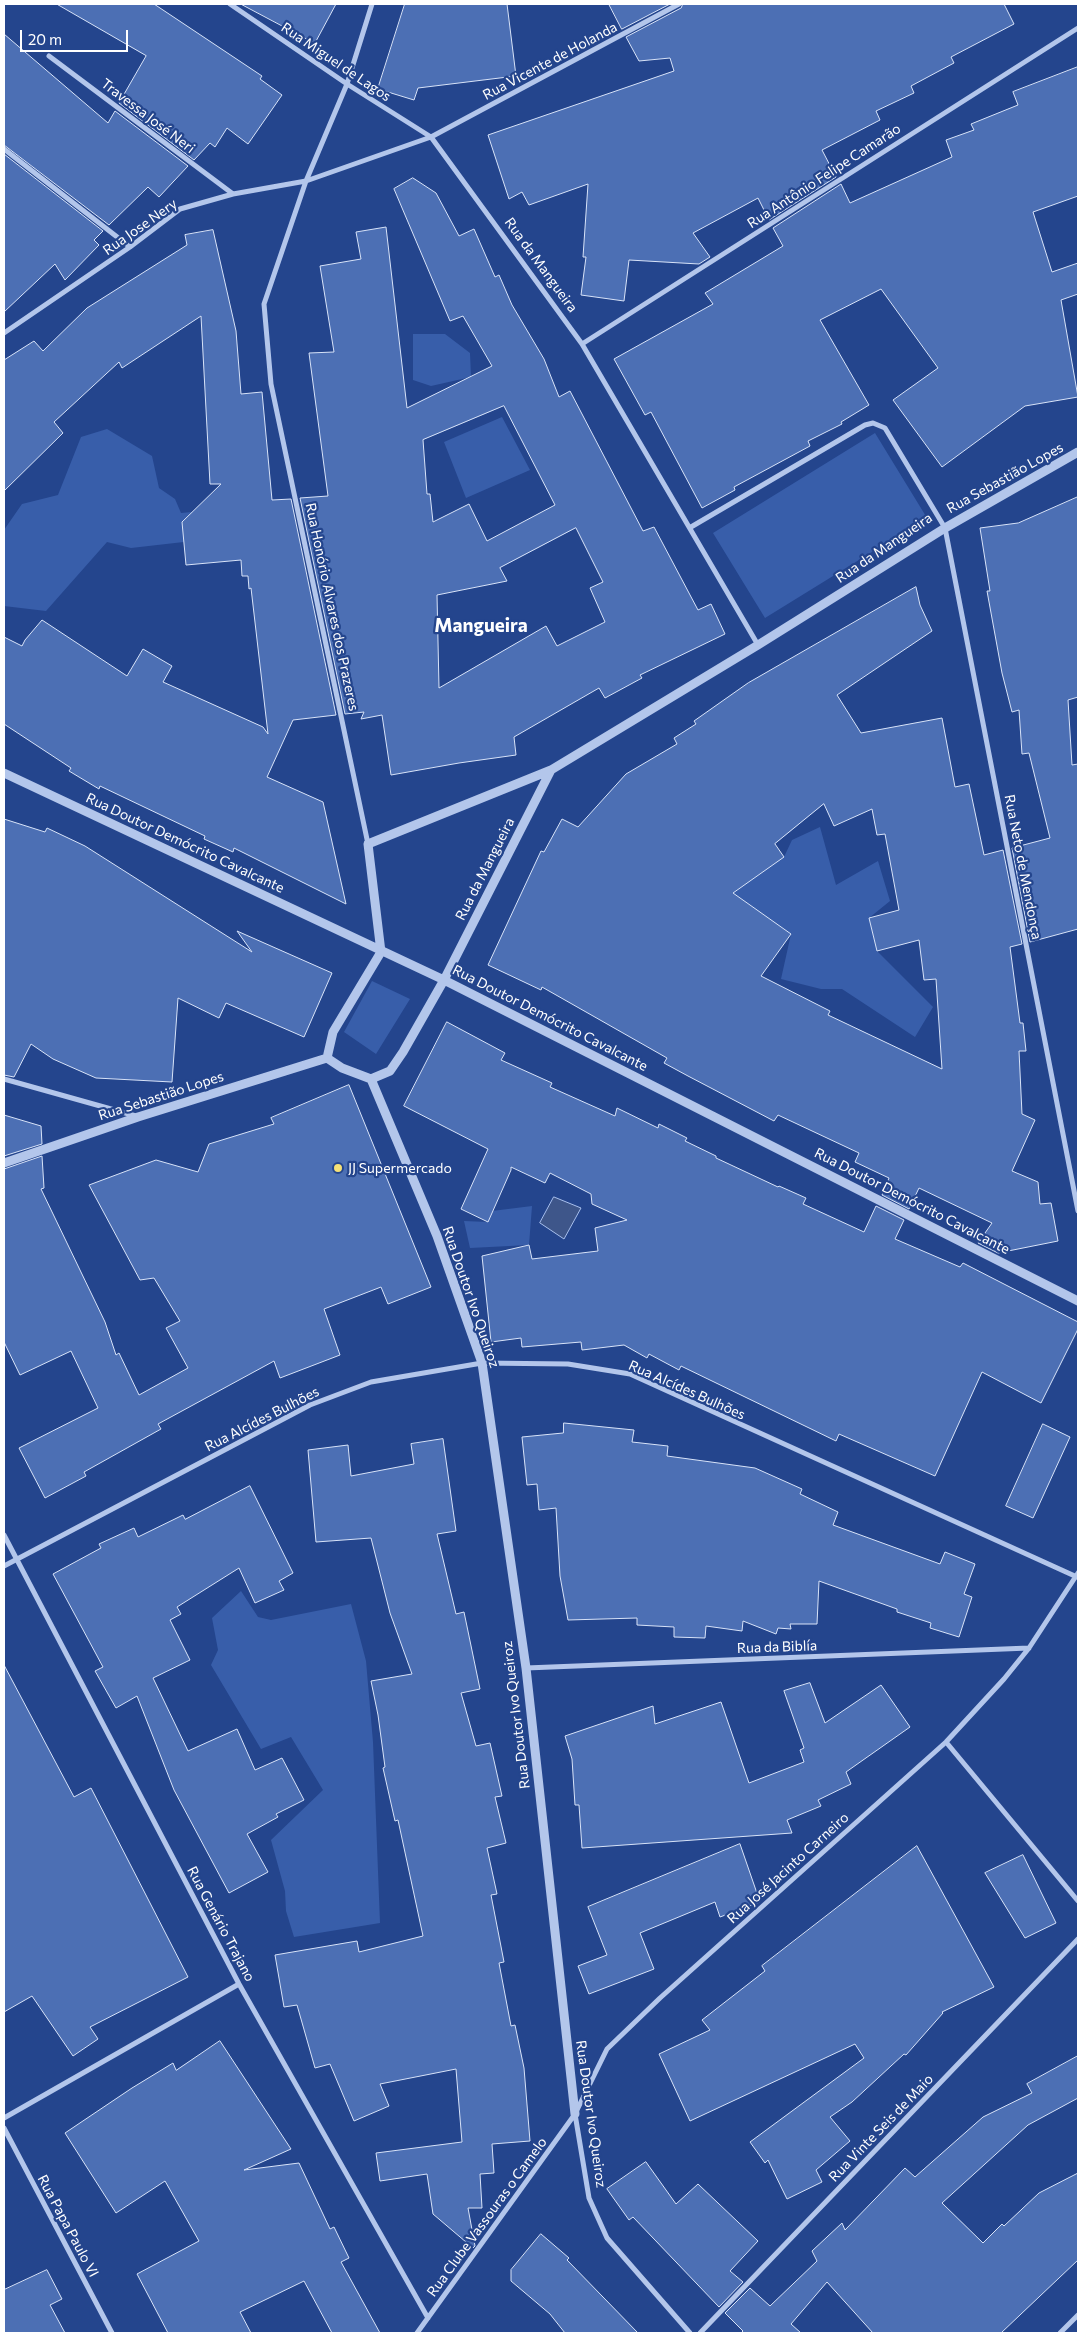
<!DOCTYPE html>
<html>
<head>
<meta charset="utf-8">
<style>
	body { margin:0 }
	#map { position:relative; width:1082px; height:2337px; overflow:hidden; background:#24458d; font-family:Commissioner,sans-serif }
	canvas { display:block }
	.frame { position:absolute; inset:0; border:5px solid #fff; pointer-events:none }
	.scale { position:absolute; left:20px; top:30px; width:108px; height:22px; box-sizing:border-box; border:2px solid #fff; border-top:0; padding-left:6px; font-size:15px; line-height:18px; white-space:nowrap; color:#fff; -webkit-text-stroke:4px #24458d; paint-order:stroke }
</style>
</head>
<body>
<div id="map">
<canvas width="1082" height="2337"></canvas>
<div class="frame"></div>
<div class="scale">20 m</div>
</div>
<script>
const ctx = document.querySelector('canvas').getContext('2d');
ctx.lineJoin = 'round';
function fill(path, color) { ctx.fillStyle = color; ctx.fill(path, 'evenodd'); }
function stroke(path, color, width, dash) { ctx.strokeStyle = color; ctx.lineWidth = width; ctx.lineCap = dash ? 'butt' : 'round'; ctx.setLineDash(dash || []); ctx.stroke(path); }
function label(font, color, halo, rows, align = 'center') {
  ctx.font = font + ' Commissioner,sans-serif'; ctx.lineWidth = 4.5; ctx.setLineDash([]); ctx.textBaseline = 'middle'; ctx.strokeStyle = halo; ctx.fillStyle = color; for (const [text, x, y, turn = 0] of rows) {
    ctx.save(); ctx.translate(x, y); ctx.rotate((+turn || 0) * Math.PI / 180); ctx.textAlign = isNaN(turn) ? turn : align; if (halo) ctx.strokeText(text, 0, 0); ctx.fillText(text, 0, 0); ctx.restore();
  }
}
fill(new Path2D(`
	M413,334H445L470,353L471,377L431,386L413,380Z
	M502,417L530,470L466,498L444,442Z
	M107,429L152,456L159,488L175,499L181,513L214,510L210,539L131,548L107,542L46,611L4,606V530L22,504L58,495L81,437Z
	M875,433L927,518L765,618L713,533Z
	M820,827L836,885L878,861L890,901L869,918L877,951L933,1007L915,1037L842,989H821L781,979L791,934L732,910L718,860L784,857L792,840Z
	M372,981L410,999L376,1054L344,1032Z
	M532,1206L529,1245L470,1248L464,1221L488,1222L492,1211Z
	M241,1591L258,1617L271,1620L351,1604L366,1661L373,1742L380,1923L294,1937L286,1911L285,1891L271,1840L323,1790L291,1737L261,1749L211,1665L218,1650L212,1618Z`), '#385eaa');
const water = new Path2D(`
	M554,1197L581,1208L564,1239L540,1223Z`);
fill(water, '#3e568a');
stroke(water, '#a8bfec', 1);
const building = new Path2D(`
	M57,4H154L262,76L260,79L282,95L248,144L227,128L215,147L210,143L194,160L119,103L146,56Z
	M241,4H336L315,43Z
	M405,4H507L516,76L418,88L414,100L378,89Z
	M609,4H670L622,29Z
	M683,4H1004L1014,24L951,57L954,63L911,86L914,93L876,111L880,120L822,150L836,177L769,220L758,198L693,233L710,257L699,264L629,260L624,301L581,295L586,257H583L588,184L529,205L522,192L509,199L488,135L674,71L670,58L639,61L626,37L681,8Z
	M4,34L108,123L115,111L188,166L159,197L148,187L109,225L4,145Z
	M1078,67V196L1033,212L1052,272L1078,263V294L1061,300L1078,397L1025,406L942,467L893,400L938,368L881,289L820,320L869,405L841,422L842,424L808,441L810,446L734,487L735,490L702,508L651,412L645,415L614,359L713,304L705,293L783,246L773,228L841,184L850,203L952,157L946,140L974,130L971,124L1018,105L1013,92Z
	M4,154L103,231L94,240L99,245L65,280L55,264L4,312Z
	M413,178L436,193L459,236L474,229L495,277L499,275L512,305L544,359L559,397L570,391L643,531L654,527L698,610L711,604L725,634L640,675L642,678L605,698L599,688L514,737L516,755L459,763L391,775L382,715L361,719L364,712L345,714L300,498L328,496L309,353L334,352L320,266L361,259L356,232L386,227L407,408L492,366L463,316L450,321L394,189ZM504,406L555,505L487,541L469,504L433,522L430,494H427L423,440ZM576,528L603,582L590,588L605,622L557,646L546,626L439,688L437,595L507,581L500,568Z
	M213,230L236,331L241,394L262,392L272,500L291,499L336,715L293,720L267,777L323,802L346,904L234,848L233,852L204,839L205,836L100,786L99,789L69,771L71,768L4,724V637L22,646L25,640L42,620L127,676L143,649L172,666L163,682L263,727L268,734L251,588L249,589L248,576H242L241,560L186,565L182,522L221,484H210L201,316L122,368L119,362L54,422L63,433L4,491V360L34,341L43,351L87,308L187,245L185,235Z
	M1078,497V697L1068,700L1072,765L1078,764V929L1030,942L1012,848L1050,838L1029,753L1022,754L1019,710L1012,712L1002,673L987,591H990L980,528L1018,523Z
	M916,587L920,605L932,631L837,695L861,733L942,718L955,787L969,784L984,855L1003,850L1022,944L1010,947L1020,1023H1023L1026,1051H1019L1022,1114L1035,1120L1012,1171L1038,1182L1040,1204L1051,1203L1058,1241L998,1253L978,1243L992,1223L919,1188L909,1209L882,1195L889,1178L855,1162L859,1153L778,1115L774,1121L688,1076L664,1063L667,1058L542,987L541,990L488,965L541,851L544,852L562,819L578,827L626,774L677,744L674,738L696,724L694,721L748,683ZM824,804L834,826L872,809L877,835L885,834L899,910L869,918L877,951L919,940L924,980L936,979L942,1069L828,1015L830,1011L761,976L791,934L733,893L784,857L775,844Z
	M4,819L45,832L47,828L85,846L252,952L237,931L332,973L304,1037L226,1003L219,1018L178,998L172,1082L96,1078L53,1059L31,1044L14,1077L4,1075Z
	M447,1022L505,1053L501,1060L552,1083L550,1087L615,1116L617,1108L658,1128L659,1124L687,1138L685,1141L716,1156V1158L778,1187L779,1186L806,1198L803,1204L864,1232L876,1206L904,1220L895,1239L960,1267L963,1263L1078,1322V1329L1041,1403L982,1372L935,1476L839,1434L836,1441L681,1366L679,1370L649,1354L647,1358L624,1345L582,1350L581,1342L522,1347L521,1338L491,1342L482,1256L529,1245L532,1259L598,1251L595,1228L627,1220L592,1204L591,1194L550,1173L545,1183L511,1167V1170L488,1222L461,1209L488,1149L404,1106Z
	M349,1085L431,1287L388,1304L381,1287L324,1309L340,1355L280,1378L274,1361L158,1424L161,1429L84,1472L86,1476L45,1498L19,1448L98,1408L71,1351L20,1375L4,1342V1169L42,1156L44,1188L41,1189L105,1322L116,1355L119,1353L139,1395L188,1368L166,1328L180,1321L154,1278L140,1280L89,1185L156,1160L198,1172L209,1144L274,1124L271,1118Z
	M4,1115L41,1126L42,1144L4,1156Z
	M564,1423L634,1430L632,1442L668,1446L667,1456L755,1468L802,1489L800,1494L838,1512L833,1525L940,1564L945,1552L975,1564L964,1594L972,1597L959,1637L930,1628L931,1623L897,1612V1609L819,1581L817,1624H790L791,1629L778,1628L776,1634L743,1621L742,1631L706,1626L705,1638L674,1637V1627L637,1625V1618L568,1620L560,1576L556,1508L539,1510L537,1484L527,1485L522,1437L563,1433Z
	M1043,1424L1070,1437L1033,1518L1006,1506Z
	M443,1439L456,1531L437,1534L456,1614L464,1612L480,1689L461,1693L476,1746L490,1743L502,1796L495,1797L506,1843L487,1848L497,1894L491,1895L504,1962L499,1963L511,2026L515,2025L524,2068L530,2141L492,2144L494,2173L480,2174L482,2208H468L475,2246L473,2248L433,2214L427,2174L380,2181L376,2153L462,2142L456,2069L380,2084L389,2106L354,2121L330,2064L315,2068L297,2005L284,2007L275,1955L357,1941L359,1952L423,1936L398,1820L395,1821L383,1768L385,1767L378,1715L371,1681L412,1674L390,1613L371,1538L316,1542L308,1450L348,1445L351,1476L414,1464L411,1444Z
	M250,1486L293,1573L279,1581L284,1590L255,1603L239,1568L177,1607L181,1614L170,1620L190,1660L153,1678L188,1751L237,1729L255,1770L282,1758L304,1800L276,1814L278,1817L247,1834L268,1872L229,1893L174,1790L137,1696L116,1708L95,1671L103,1667L53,1574L101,1548L99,1544L134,1528L138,1537L183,1515L185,1519Z
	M4,1665L74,1797L91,1788L188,1977L90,2027L98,2039L73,2056L32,1996L4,2012Z
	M810,1683L825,1723L881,1685L910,1727L846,1772L851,1784L818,1800L821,1806L787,1820L792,1833L582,1848L579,1805H575L572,1759L565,1736L653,1706L655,1724L721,1702L749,1783L804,1762L800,1750L804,1748L784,1691Z
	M740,1844L760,1902L720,1917L715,1902L640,1933L654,1969L589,1994L578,1966L607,1955L588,1907Z
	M917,1846L994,1987L942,2012L943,2013L906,2055L904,2054L852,2102L830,2117L850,2141L816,2170L822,2182L787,2199L768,2160L765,2163L750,2142L864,2058L855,2044L690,2121L659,2054L710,2030L702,2020L765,1971L762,1966Z
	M1023,1855L1056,1923L1025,1938L985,1873Z
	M220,2041L291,2149L244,2170L299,2163L330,2229L334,2227L349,2258L341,2262L380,2333H332L304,2281L240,2312L251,2333H168L137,2274L199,2241L165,2181L116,2213L65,2133L132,2088L173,2063L176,2070Z
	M1078,2056V2098L1028,2125L942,2203L983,2243L1002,2224L1004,2226L1039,2193L1078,2173V2260L1001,2333H873L827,2282L791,2324L801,2333H741L743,2331L725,2313L750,2288L770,2306L817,2261L812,2251L842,2223L845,2230L905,2168L915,2177L983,2117L1032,2093L1027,2084Z
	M646,2162L676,2204L698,2184L758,2241L730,2271L743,2282L719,2307L633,2217L629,2220L607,2189Z
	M541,2234L569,2258L567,2260L638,2333H565L550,2314L511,2281V2270Z
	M47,2270L62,2299L50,2305L65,2333H4V2290Z`);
fill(building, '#4c6fb4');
stroke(building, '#d8e3f8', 1);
stroke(new Path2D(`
	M230,4L347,84L431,137L679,4
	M49,56L233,194
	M4,149L130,247
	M4,333L130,247L180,209L233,194L306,181L431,137L582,344L758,645
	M582,344L1078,28
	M691,527L865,425L873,423L885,428L945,528L1078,1211
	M368,844L271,384L264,304L306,181L347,84L372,4
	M4,1079L136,1116
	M4,1535L239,1984L428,2318
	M4,1566L310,1405L371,1382L482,1363L568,1364L630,1374L1077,1577
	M526,1668L1029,1648
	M946,1742L1078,1901
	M575,2114L589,2198L607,2238L690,2333
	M4,2118L239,1984
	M4,2128L112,2333
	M417,2333L575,2114L607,2049L660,1998L946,1742L1004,1679L1029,1648L1078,1573
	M700,2333L1078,1939
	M1060,2333L1078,2315`), '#b3c6eb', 5);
stroke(new Path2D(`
	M551,770L368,844L381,952L333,1032L327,1058L342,1068L371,1079L390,1071L403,1052L444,980L551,770L758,645L945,528L1078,452
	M4,773L444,980L1078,1301
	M371,1079L437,1236L482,1363L526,1668L575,2114
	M4,1163L138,1117L327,1058`), '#b3c6eb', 9);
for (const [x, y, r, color] of [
	[338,1168,5,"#f5e077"]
]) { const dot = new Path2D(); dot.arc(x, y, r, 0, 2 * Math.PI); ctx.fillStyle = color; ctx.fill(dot); stroke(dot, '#24458d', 2); }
label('14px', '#fff', '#24458d', [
	["Rua Vicente de Holanda",550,61,-28],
	["Rua Miguel de Lagos",336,62,34],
	["Travessa José Neri",148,116,37],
	["Rua Antônio Felipe Camarão",824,176,-33],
	["Rua Jose Nery",140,227,-35],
	["Rua da Mangueira",541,265,54],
	["Rua Sebastião Lopes",1005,478,-29],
	["Rua da Mangueira",884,548,-34],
	["Rua Honório Alvares dos Prazeres",332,607,78],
	["Rua Doutor Demócrito Cavalcante",185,843,25],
	["Rua Neto de Mendonça",1023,867,79],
	["Rua da Mangueira",485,869,-63],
	["Rua Doutor Demócrito Cavalcante",550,1018,27],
	["Rua Sebastião Lopes",161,1096,-18],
	["Rua Doutor Demócrito Cavalcante",912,1201,27],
	["Rua Doutor Ivo Queiroz",471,1297,71],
	["Rua Alcídes Bulhões",687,1390,24],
	["Rua Alcídes Bulhões",262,1419,-27],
	["Rua da Biblía",777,1647,-2],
	["Rua Doutor Ivo Queiroz",516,1715,-97],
	["Rua José Jacinto Carneiro",788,1868,-42],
	["Rua Genário Trajano",221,1924,62],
	["Rua Doutor Ivo Queiroz",591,2114,82],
	["Rua Vinte Seis de Maio",881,2128,-46],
	["Rua Clube Vassouras o Camelo",487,2217,-54],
	["Rua Papa Paulo VI",68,2226,62]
]);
label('14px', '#fff', '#24458d', [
	["JJ Supermercado",348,1168]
], 'left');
label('bold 19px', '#fff', '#24458d', [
	["Mangueira",481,626]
]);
</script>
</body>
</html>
